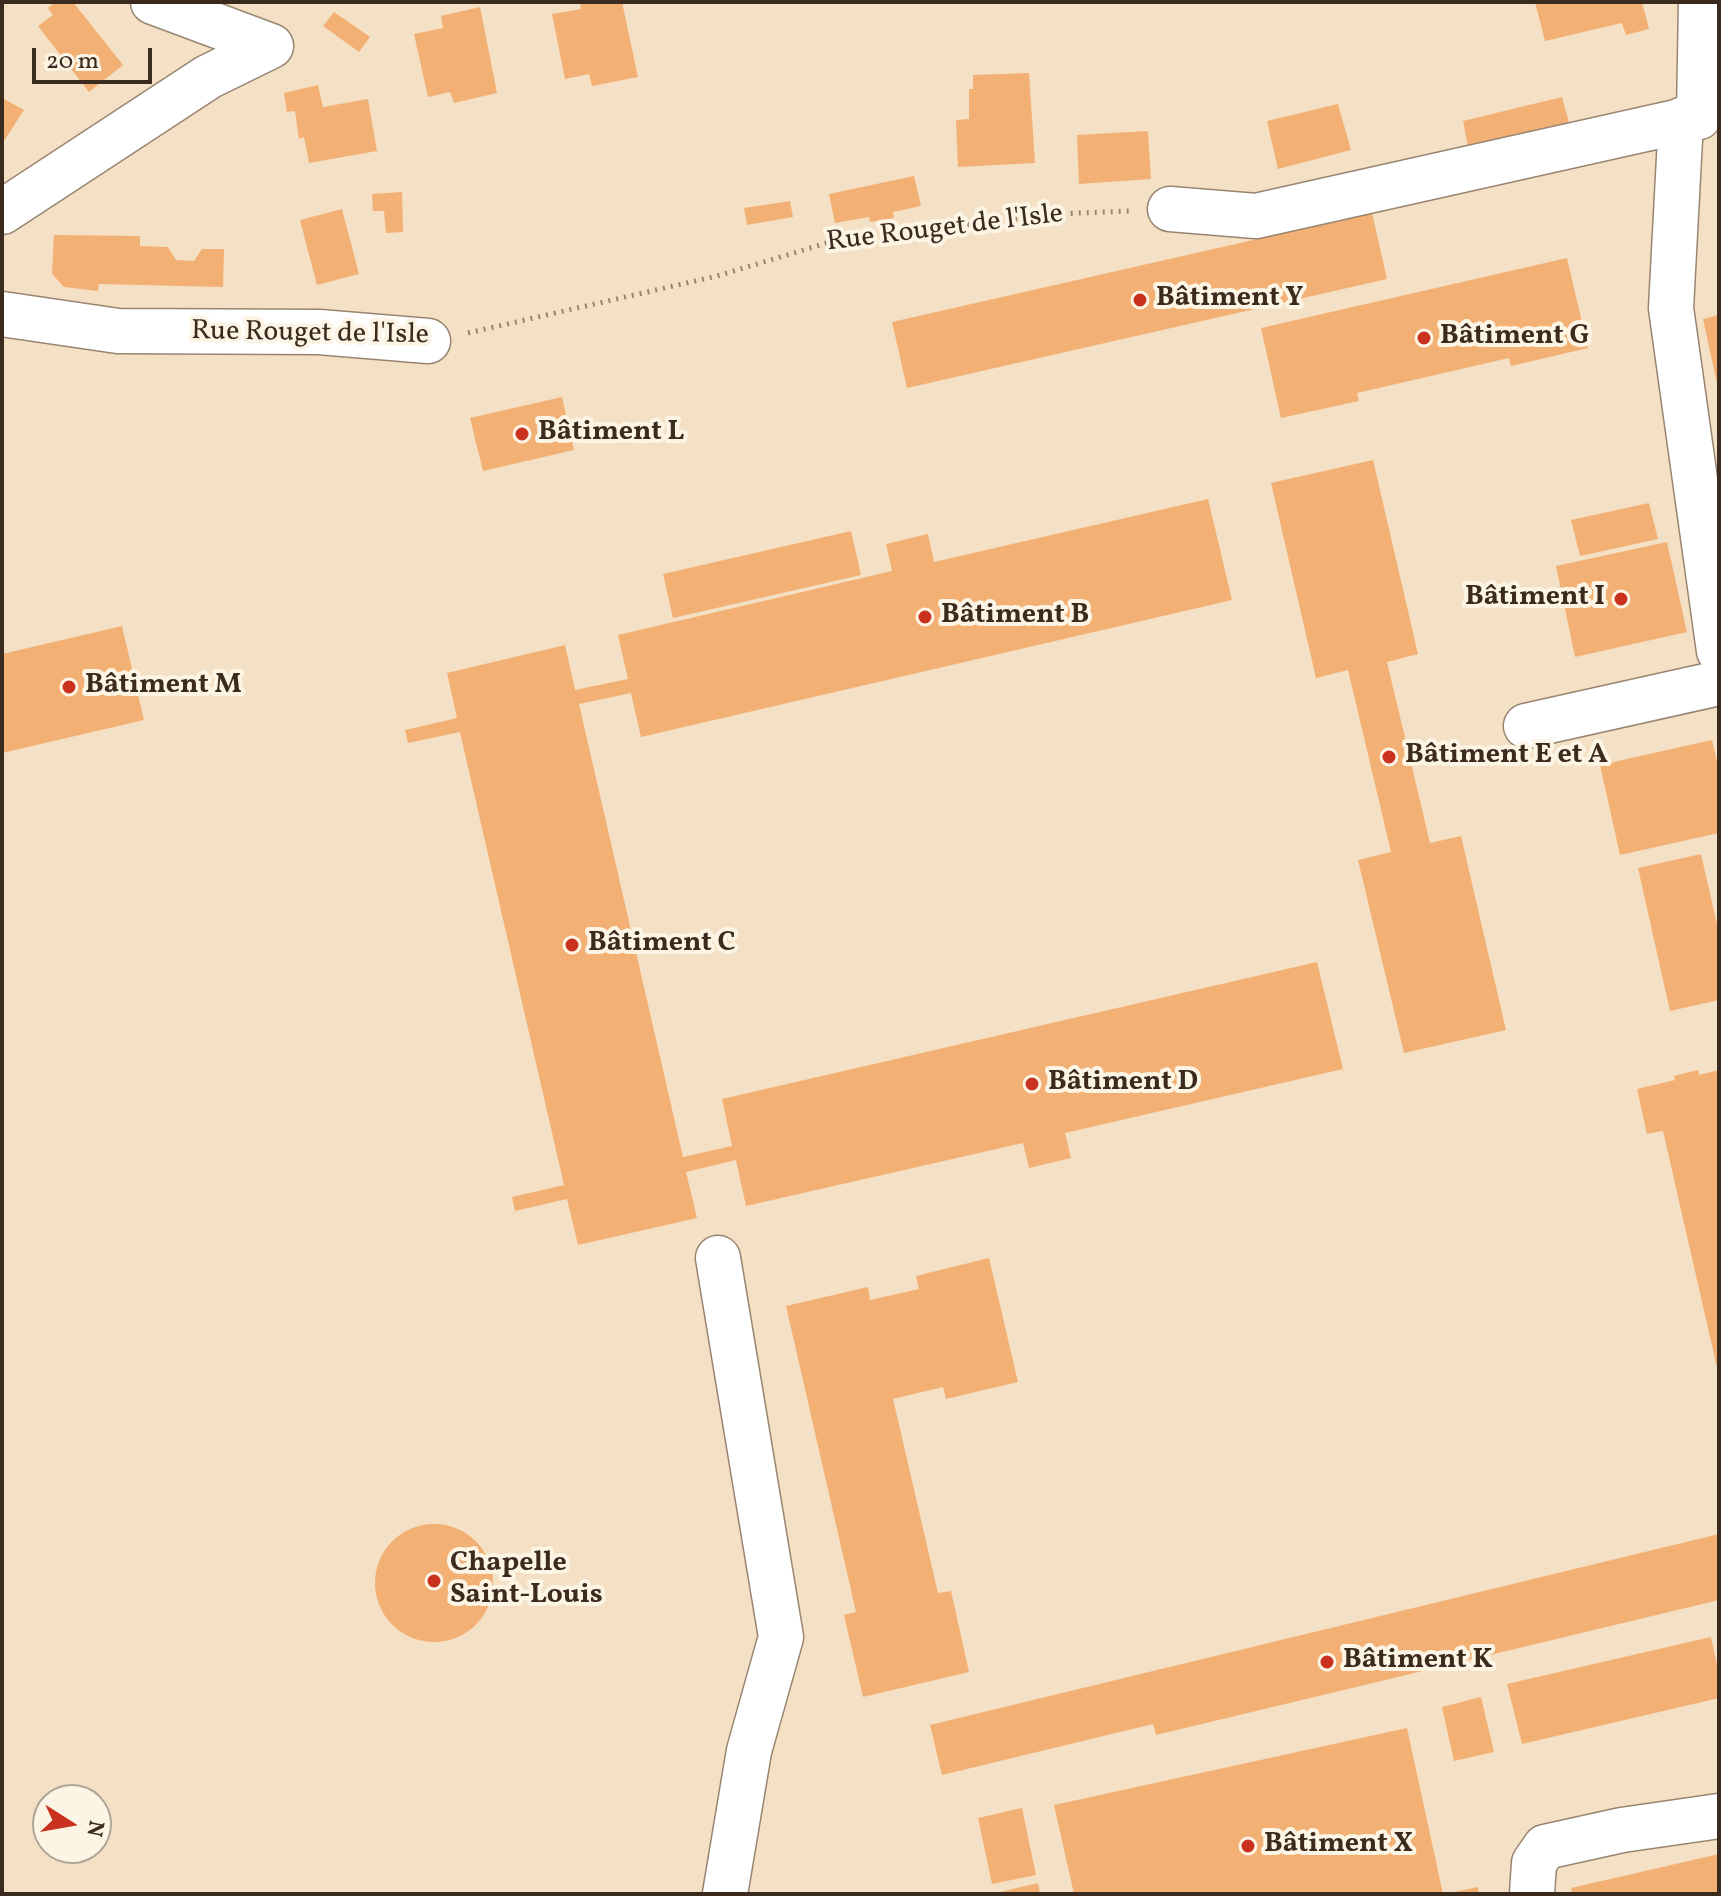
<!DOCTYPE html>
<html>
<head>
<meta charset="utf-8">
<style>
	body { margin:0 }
	#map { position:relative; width:1721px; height:1896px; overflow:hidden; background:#f4e0c4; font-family:Vollkorn,serif }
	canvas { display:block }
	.frame { position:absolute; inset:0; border:4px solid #3b2a1e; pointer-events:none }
	.north { position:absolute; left:32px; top:1784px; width:80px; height:80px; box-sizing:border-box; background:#fcf5e5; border:2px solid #afa495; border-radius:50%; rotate:101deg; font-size:22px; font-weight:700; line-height:32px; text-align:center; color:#3b2a1e }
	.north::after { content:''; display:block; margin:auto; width:28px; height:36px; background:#c8321e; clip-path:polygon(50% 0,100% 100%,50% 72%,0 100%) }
	.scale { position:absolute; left:32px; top:48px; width:120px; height:36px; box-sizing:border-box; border:4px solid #3b2a1e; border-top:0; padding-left:10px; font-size:24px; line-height:28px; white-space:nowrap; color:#3b2a1e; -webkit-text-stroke:6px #fcf5e5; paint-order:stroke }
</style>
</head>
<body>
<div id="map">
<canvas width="1721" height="1896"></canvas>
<div class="frame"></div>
<div class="north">N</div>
<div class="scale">20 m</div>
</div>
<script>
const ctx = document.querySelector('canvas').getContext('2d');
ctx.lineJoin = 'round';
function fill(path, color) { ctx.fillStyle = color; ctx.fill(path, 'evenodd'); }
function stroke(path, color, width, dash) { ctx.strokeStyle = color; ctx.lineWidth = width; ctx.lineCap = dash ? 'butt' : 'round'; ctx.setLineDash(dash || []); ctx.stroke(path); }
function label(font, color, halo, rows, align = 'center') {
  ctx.font = font + ' Vollkorn,serif'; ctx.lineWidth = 8; ctx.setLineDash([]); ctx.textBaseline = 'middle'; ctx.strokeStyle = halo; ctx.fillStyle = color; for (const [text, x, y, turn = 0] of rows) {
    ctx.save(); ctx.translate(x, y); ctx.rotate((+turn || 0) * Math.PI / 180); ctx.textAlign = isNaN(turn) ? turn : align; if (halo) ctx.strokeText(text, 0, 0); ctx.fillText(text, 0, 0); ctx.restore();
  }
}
fill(new Path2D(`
	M55,2H73L123,65L89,92L38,26L53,15L48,8Z
	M580,2H622L638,77L592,86L589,74L565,79L552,14L581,9Z
	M1535,2H1642L1649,29L1626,35L1622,23L1545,41Z
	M480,7L497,93L454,103L450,92L428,97L414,34L443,28L441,16Z
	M334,12L370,37L359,52L323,26Z
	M1029,73L1035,163L958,167L956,120L969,119V89H973V75Z
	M318,85L323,107L368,99L377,151L309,163L304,137L299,139L295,111L287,112L284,93Z
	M1562,97L1572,134L1470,158L1463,121Z
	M2,98L24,110L2,144Z
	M1338,104L1351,150L1278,169L1267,121Z
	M1148,131L1151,179L1079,184L1077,135Z
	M914,176L921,206L893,212L894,218L870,222L869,217L835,223L829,194Z
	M402,192L403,232L386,233L384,211H373L372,194Z
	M790,201L793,217L747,225L744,208Z
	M342,209L359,274L317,285L300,220Z
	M1372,213L1387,279L907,388L892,322Z
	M54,235L140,236V246L168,247L176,260L194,261L202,249H224L223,287L99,284L98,291L64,287L52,274Z
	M1567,258L1588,348L1511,366L1509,358L1357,393L1359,401L1281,418L1261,328Z
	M1719,315V388H1718L1703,319Z
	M562,397L574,450L483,471L470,418Z
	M1373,460L1418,654L1387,662L1430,843L1461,836L1506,1030L1404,1053L1358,860L1391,852L1348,670L1316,678L1271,483Z
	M1208,499L1232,600L641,737L631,693L579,704L683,1157L732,1146L722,1099L1317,962L1343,1069L1065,1133L1071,1158L1029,1168L1023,1143L746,1206L736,1160L686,1172L697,1218L578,1245L567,1199L515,1211L512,1197L564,1185L460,732L408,743L405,730L457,718L447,673L565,645L575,690L628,679L618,635L892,571L886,544L928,534L934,562Z
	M1649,503L1658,539L1580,556L1571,520Z
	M851,531L861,575L673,618L663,574Z
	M1667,542L1687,632L1575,657L1556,566Z
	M122,626L144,720L2,753V654Z
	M1712,740L1719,771V833L1620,855L1600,765Z
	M1701,854L1719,933V1000L1670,1011L1638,868Z
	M1698,1070L1699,1075L1719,1070L1718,1372L1663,1131L1647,1134L1637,1089L1675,1080L1674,1076Z
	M989,1258L1018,1382L946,1399L943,1387L893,1399L938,1593L951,1591L969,1672L863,1697L844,1615L856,1612L786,1306L868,1287L870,1300L919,1289L916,1276Z
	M375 1583a59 59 0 1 1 118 0a59 59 0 1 1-118 0Z
	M1719,1534V1600L1156,1735L1153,1724L942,1775L930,1725Z
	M1711,1637L1719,1674V1698L1522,1744L1507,1684Z
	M1481,1697L1494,1752L1454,1761L1442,1707Z
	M1407,1728L1443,1894H1074L1054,1805Z
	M1022,1808L1036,1875L992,1884L978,1818Z
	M1719,1854V1894H1572L1571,1888Z
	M1038,1883L1040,1894H996V1893Z
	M1478,1887L1479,1894H1449V1893Z`), '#f3b074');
const minor = new Path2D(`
	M1681,120L1671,308L1719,651
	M1170,209L1256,216L1699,117L1701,2
	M2,212L208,77L271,46L153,2
	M2,314L118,331L319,332L428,341
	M1526,726L1719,683
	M718,1258L781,1637L749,1751L725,1894
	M1532,1894L1534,1863L1545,1847L1622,1830L1719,1816`);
stroke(minor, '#988571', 47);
stroke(new Path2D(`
	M468,333L717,276L837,240L1057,214L1129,211`), '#988571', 5, [2, 6]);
stroke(minor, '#fff', 44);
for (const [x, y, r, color] of [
	[1140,300,8,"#c8321e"],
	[1424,338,8,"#c8321e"],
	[522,434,8,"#c8321e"],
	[1621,599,8,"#c8321e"],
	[925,617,8,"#c8321e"],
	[69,687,8,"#c8321e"],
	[1389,757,8,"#c8321e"],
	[572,945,8,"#c8321e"],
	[1032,1084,8,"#c8321e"],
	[434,1581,8,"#c8321e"],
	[1327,1662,8,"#c8321e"],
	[1248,1846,8,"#c8321e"]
]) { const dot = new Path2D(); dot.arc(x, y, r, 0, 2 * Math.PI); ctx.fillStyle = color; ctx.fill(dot); stroke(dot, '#fcf5e5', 3); }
label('28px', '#3b2a1e', '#fcf5e5', [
	["Rue Rouget de l'Isle",945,230,-7],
	["Rue Rouget de l'Isle",310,335,1]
]);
label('bold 28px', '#3b2a1e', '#fcf5e5', [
	["Bâtiment Y",1156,300],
	["Bâtiment G",1440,338],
	["Bâtiment L",538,434],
	["Bâtiment I",1605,599,"right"],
	["Bâtiment B",941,617],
	["Bâtiment M",85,687],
	["Bâtiment E et A",1405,757],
	["Bâtiment C",588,945],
	["Bâtiment D",1048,1084],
	["Chapelle",450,1565],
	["Saint-Louis",450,1597],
	["Bâtiment K",1343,1662],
	["Bâtiment X",1264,1846]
], 'left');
</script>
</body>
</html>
